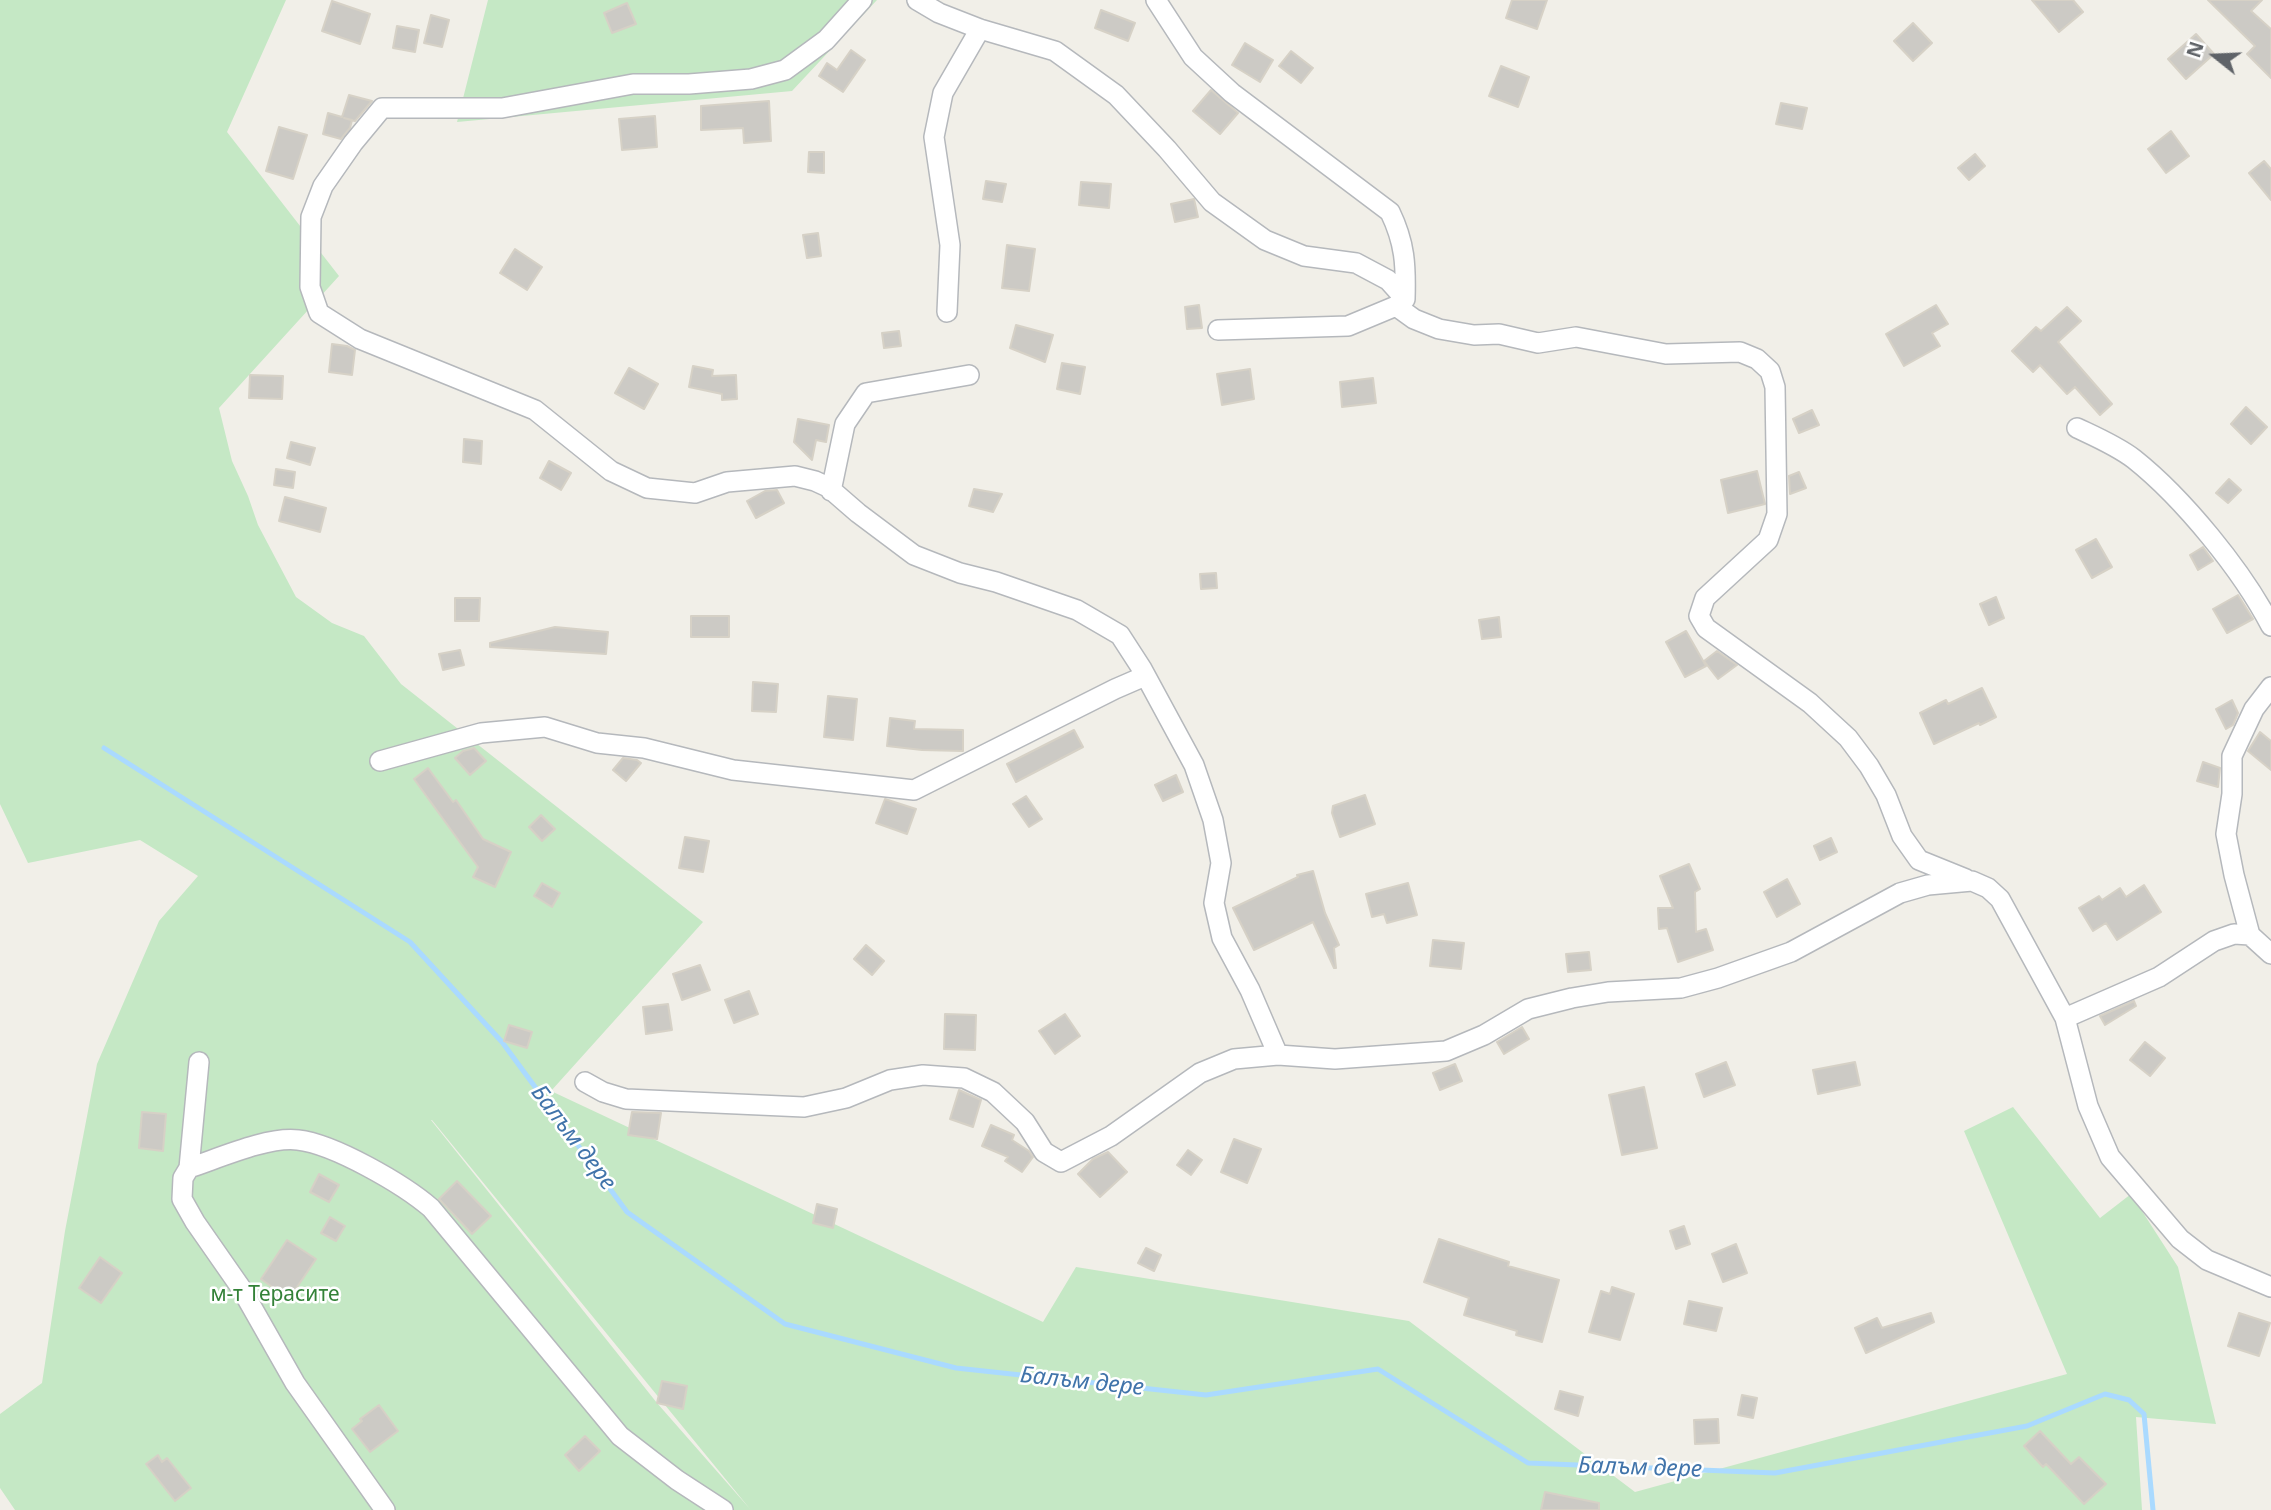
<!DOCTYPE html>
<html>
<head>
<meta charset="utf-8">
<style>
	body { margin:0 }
	#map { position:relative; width:2271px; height:1510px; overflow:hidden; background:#f1efe8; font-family:"Noto Sans",sans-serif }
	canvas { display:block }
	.north { position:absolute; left:2180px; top:21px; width:70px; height:70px; -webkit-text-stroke:5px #fff; paint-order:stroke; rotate:288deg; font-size:19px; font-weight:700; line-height:28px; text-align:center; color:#5f6368 }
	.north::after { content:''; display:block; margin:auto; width:24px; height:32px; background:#5f6368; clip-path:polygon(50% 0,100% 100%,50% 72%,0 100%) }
</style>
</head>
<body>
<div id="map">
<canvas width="2271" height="1510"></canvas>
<div class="north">N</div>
</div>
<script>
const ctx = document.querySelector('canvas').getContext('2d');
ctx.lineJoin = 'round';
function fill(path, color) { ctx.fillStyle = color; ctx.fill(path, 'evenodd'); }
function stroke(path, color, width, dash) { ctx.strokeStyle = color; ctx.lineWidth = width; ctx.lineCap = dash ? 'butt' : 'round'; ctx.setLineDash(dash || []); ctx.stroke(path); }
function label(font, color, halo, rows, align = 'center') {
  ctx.font = font + ' "Noto Sans",sans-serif'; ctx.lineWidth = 5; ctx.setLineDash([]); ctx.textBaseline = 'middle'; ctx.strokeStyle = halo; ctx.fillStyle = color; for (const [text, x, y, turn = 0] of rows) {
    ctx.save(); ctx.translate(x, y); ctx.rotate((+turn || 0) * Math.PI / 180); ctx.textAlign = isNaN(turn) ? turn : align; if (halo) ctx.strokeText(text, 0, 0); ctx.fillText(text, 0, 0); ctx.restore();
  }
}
fill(new Path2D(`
	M0,0H286L227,132L339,276L219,408L232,461L248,496L258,525L296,597L332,623L364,636L401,684L703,922L551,1091L1043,1322L1076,1267L1409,1321L1635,1492L2067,1374L1964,1131L2013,1107L2100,1218L2131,1194L2178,1267L2216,1424L2136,1417L2142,1510H15L0,1488V1414L42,1383L65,1231L97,1064L159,921L198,876L140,840L28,863L0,804ZM431,1120H432L750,1509L657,1403Z
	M488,0H877L792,91L457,122Z`), '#c5e8c5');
stroke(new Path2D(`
	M104,748L410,942L502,1042L627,1212L785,1324L956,1368L1206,1395L1378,1369L1528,1463L1775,1473L2027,1426L2105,1394L2129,1400L2144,1414L2153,1510`), '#aadaff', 5);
const building = new Path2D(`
	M1512,0H1547L1537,29L1506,18Z
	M2032,0H2073L2083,12L2059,32Z
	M2208,0H2262L2251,11L2271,29V78L2247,54L2255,46Z
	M332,1L370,14L360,44L322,31Z
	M627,3L636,24L612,33L604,13Z
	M1101,10L1135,23L1128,41L1095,28Z
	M431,15L449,20L442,47L424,43Z
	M1913,23L1932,43L1913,61L1894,41Z
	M397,26L419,30L415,52L393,48Z
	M2196,34L2214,54L2186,79L2168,59Z
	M1245,43L1273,60L1260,82L1232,65Z
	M851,50L865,60L843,92L819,76L827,63L837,70Z
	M1291,51L1313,68L1301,83L1279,66Z
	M1501,66L1529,77L1518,107L1489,96Z
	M1211,90L1238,113L1220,134L1193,111Z
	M349,95L372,101L355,121L344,118L352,120L350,128L341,139L323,134L328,113L342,117Z
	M769,101L771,141L744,143L743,128L701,130V106Z
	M1781,103L1807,108L1802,129L1776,124Z
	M655,116L657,147L622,150L619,119Z
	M279,127L307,135L293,179L266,171Z
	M2171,131L2189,156L2166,173L2148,149Z
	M809,152H824V173L808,172Z
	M1975,154L1985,166L1969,180L1958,168Z
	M2264,161L2271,169V200L2249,173Z
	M986,181L1006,184L1002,202L983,199Z
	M1081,182L1111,184L1109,208L1079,205Z
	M1194,199L1198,217L1175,222L1171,204Z
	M818,233L821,256L807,258L803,235Z
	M1007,245L1035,249L1029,291L1002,288Z
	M515,249L542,267L527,290L500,273Z
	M1199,305L1202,328L1187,329L1185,307Z
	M1936,305L1948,324L1932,333L1940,346L1904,366L1886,334Z
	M2067,307L2081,321L2058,342L2112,404L2100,415L2075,387L2067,394L2040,365L2033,372L2012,351L2036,327L2041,331Z
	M1016,325L1053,335L1045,362L1010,348Z
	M899,331L901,346L884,348L882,333Z
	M332,344L347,346L355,350L352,375L329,372Z
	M1062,363L1085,367L1080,394L1057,389Z
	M693,366L713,370L712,376L736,375L737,399L722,400V394L689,387Z
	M629,368L658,384L644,409L615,393Z
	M1250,369L1254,399L1222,405L1217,374Z
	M250,375L283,376L282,399L249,398Z
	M1373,378L1376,403L1342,407L1340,382Z
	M2246,407L2267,427L2251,444L2231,424Z
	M1812,410L1819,425L1799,433L1793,419Z
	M798,419L829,425L826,442L816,440L812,460L794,442Z
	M464,439L482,441L481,464L463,462Z
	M291,442L315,448L310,465L287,458Z
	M549,461L571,473L561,490L540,478Z
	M276,469L295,472L293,488L274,485Z
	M1757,471L1765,504L1728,513L1721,480Z
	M1799,472L1806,488L1790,494L1789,476Z
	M2229,479L2241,490L2228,503L2216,493Z
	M974,489L1002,494L993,512L969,506Z
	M777,490L784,503L756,518L747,501L765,491Z
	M285,497L326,508L320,532L279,521Z
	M2096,539L2112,567L2092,578L2076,550Z
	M2203,547L2213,561L2198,570L2190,555Z
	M1216,573L1217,588L1201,589L1200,574Z
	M2238,595L2253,619L2227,633L2213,609Z
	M1996,597L2004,618L1989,625L1980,604Z
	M455,598H480L479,621H455Z
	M691,616H729V637H691Z
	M1499,617L1501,637L1482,639L1479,620Z
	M555,627L608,632L606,654L490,647V643Z
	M1686,631L1706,666L1685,677L1666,642Z
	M460,650L464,665L443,670L439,654Z
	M1717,651L1737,665L1718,679L1704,661Z
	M753,682L778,684L776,712L752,711Z
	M1982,688L1996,717L1980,725L1979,723L1934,744L1920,713L1946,700L1948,704Z
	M828,696L857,699L853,740L824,737Z
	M2232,700L2238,713L2233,725L2226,729L2216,709Z
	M890,718L915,721L914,729L963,730V751L922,750L887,746Z
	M1074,730L1083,747L1016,782L1007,764Z
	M2260,732L2271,741V770L2248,751Z
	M474,748L486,761L470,775L455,758L463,751Z
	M623,758L637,760L641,763L626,781L613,770Z
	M2203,762L2220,768L2218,787L2197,781Z
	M428,768L453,802L456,800L483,839L511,852L495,887L473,877L478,867L414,779Z
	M1176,775L1183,792L1163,801L1155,785Z
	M1365,795L1375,824L1340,837L1332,813L1333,806Z
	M1026,796L1042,819L1029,827L1013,804Z
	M885,799L916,809L907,834L876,823Z
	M541,815L555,829L542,841L529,827Z
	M685,837L709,841L703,872L679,868Z
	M1831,838L1837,852L1820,860L1814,846Z
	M1689,864L1700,889L1695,892L1696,932L1706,929L1713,950L1678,962L1667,928L1659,929L1658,908H1673L1660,876Z
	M1313,871L1325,913L1339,945L1334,948L1336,968H1334L1313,922L1254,950L1233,908L1298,877L1297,875Z
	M1787,879L1800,904L1777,917L1764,892Z
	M542,883L560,893L552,907L534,896Z
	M1408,883L1417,915L1387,923L1384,914L1372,917L1366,894Z
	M2144,885L2161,912L2117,940L2106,923L2093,931L2079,908L2099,896L2102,900L2120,888L2126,897Z
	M1433,940L1464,943L1461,969L1430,966Z
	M866,945L884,961L872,975L854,959Z
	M1589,952L1591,970L1568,972L1566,954Z
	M700,965L710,990L682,1000L673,974Z
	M749,991L758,1014L734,1023L725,1000Z
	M2134,1001L2136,1006L2105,1025L2100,1016Z
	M668,1004L672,1030L646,1034L643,1007Z
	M945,1014L976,1015L975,1050L944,1049Z
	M1065,1014L1080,1036L1055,1054L1039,1031Z
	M509,1025L532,1032L527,1048L504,1041Z
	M1522,1027L1529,1039L1504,1054L1497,1042Z
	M2145,1042L2165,1058L2150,1076L2130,1060Z
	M1726,1062L1735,1085L1704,1097L1696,1074Z
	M1855,1062L1860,1085L1818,1094L1813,1070Z
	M1455,1064L1462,1081L1440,1090L1433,1073Z
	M1644,1087L1657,1148L1622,1155L1609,1095Z
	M959,1090L981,1100L973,1127L950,1119Z
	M142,1112L166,1114L163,1151L139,1148Z
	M632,1112L661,1113L657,1139L628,1135Z
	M991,1125L1014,1135L1012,1140L1029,1151L1033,1157L1022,1172L1005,1161L1008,1157L982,1146Z
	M1234,1139L1261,1149L1247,1183L1221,1172Z
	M1188,1150L1202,1160L1191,1175L1177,1165Z
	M1108,1152L1127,1172L1100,1197L1078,1174L1093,1159Z
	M319,1174L339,1185L329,1202L310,1192Z
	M457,1181L491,1216L472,1234L439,1199Z
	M817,1204L837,1209L833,1228L813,1223Z
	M330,1217L345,1226L336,1241L321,1233Z
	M1684,1226L1690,1244L1676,1249L1670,1231Z
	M1439,1239L1509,1262L1508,1266L1559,1280L1542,1342L1516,1335L1517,1331L1464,1315L1469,1298L1424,1282Z
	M287,1240L316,1259L289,1299L261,1279Z
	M1736,1244L1747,1273L1723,1282L1712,1254Z
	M1146,1248L1161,1255L1154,1271L1138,1263Z
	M100,1257L122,1273L101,1303L79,1288Z
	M1612,1287L1634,1294L1620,1340L1589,1332L1601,1291L1610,1294Z
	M1689,1301L1722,1308L1716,1331L1684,1324Z
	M1931,1313L1934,1322L1866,1353L1855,1328L1877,1318L1882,1328Z
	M2239,1313L2270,1323L2259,1356L2228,1346Z
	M662,1381L687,1386L683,1409L657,1403Z
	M1560,1391L1583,1397L1578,1416L1555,1409Z
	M1742,1395L1757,1398L1753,1418L1738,1415Z
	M379,1405L398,1431L370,1452L352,1429L362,1421L360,1419Z
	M1718,1419L1719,1443L1695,1444L1694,1420Z
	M2040,1431L2071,1464L2079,1457L2106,1484L2084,1504L2046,1464L2043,1467L2024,1446Z
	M585,1436L600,1451L579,1471L565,1455Z
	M158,1455L162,1462L167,1458L191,1488L175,1501L146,1464Z
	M1545,1492L1599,1503V1510H1541Z`);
fill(building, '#cccac5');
stroke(building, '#d6d1c6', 2);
const minor = new Path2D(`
	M862,0L826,40L785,70L751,79L689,84H633L502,108H382L353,143L323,186L311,217L310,287L319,313L360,339L535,410L611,471L647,488L695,493L727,482L795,476L815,481L828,487L858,513L914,555L960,573L996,582L1077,610L1120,635L1142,669L1194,765L1213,820L1221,863L1214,903L1222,938L1250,990L1278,1055
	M917,0L939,13L980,29L1055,51L1116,95L1167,149L1212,202L1265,240L1304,256L1356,263L1388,280L1405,299
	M1156,0L1193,57L1232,93L1390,212C1405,243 1406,265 1405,299L1400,303
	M947,312L950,245L934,137L943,93L980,29
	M1218,330L1348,326L1396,306L1414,319L1439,329L1474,335L1499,334L1538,343L1576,337L1666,354L1740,352L1757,359L1770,371L1775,387L1777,514L1768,540L1705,598L1699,616L1706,628L1810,703L1848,738L1869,766L1886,795L1902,836L1919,860L1966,879
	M2077,428C2096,437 2117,446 2134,459C2183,498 2242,570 2271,626
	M831,491L845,424L866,393L969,375
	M380,761L481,733L545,727L597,743L644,748L733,770L914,790L1115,689L1145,676
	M2250,935L2234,875L2226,834L2232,794V756L2254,709L2271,687
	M2065,1018L2159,977L2214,941L2234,934L2250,935L2271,954
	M199,1062L189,1168L183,1178L182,1199L195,1222L241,1288L295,1383L385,1510
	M585,1082L603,1092L626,1099L804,1107L846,1098L890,1080L923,1075L964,1078L993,1092L1025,1122L1044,1152L1061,1162L1111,1136L1200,1073L1234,1059L1278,1055L1335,1059L1446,1051L1484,1035L1528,1009L1572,998L1608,992L1681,988L1718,978L1791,952L1900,893L1928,885L1972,881L1988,888L2000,899L2065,1018L2088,1106L2110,1157L2180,1239L2207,1260L2271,1287
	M189,1168C217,1159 268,1136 298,1140C334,1144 403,1184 431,1208L620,1436L677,1480L723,1510`);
stroke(minor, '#b5b8bc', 22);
stroke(minor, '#fff', 19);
label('21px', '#348238', '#fff', [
	["м-т Терасите",275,1295]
]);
label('italic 23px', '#4174aa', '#fff', [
	["Балъм дере",573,1138,53],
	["Балъм дере",1082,1382,6],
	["Балъм дере",1640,1468,2]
]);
</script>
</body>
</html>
